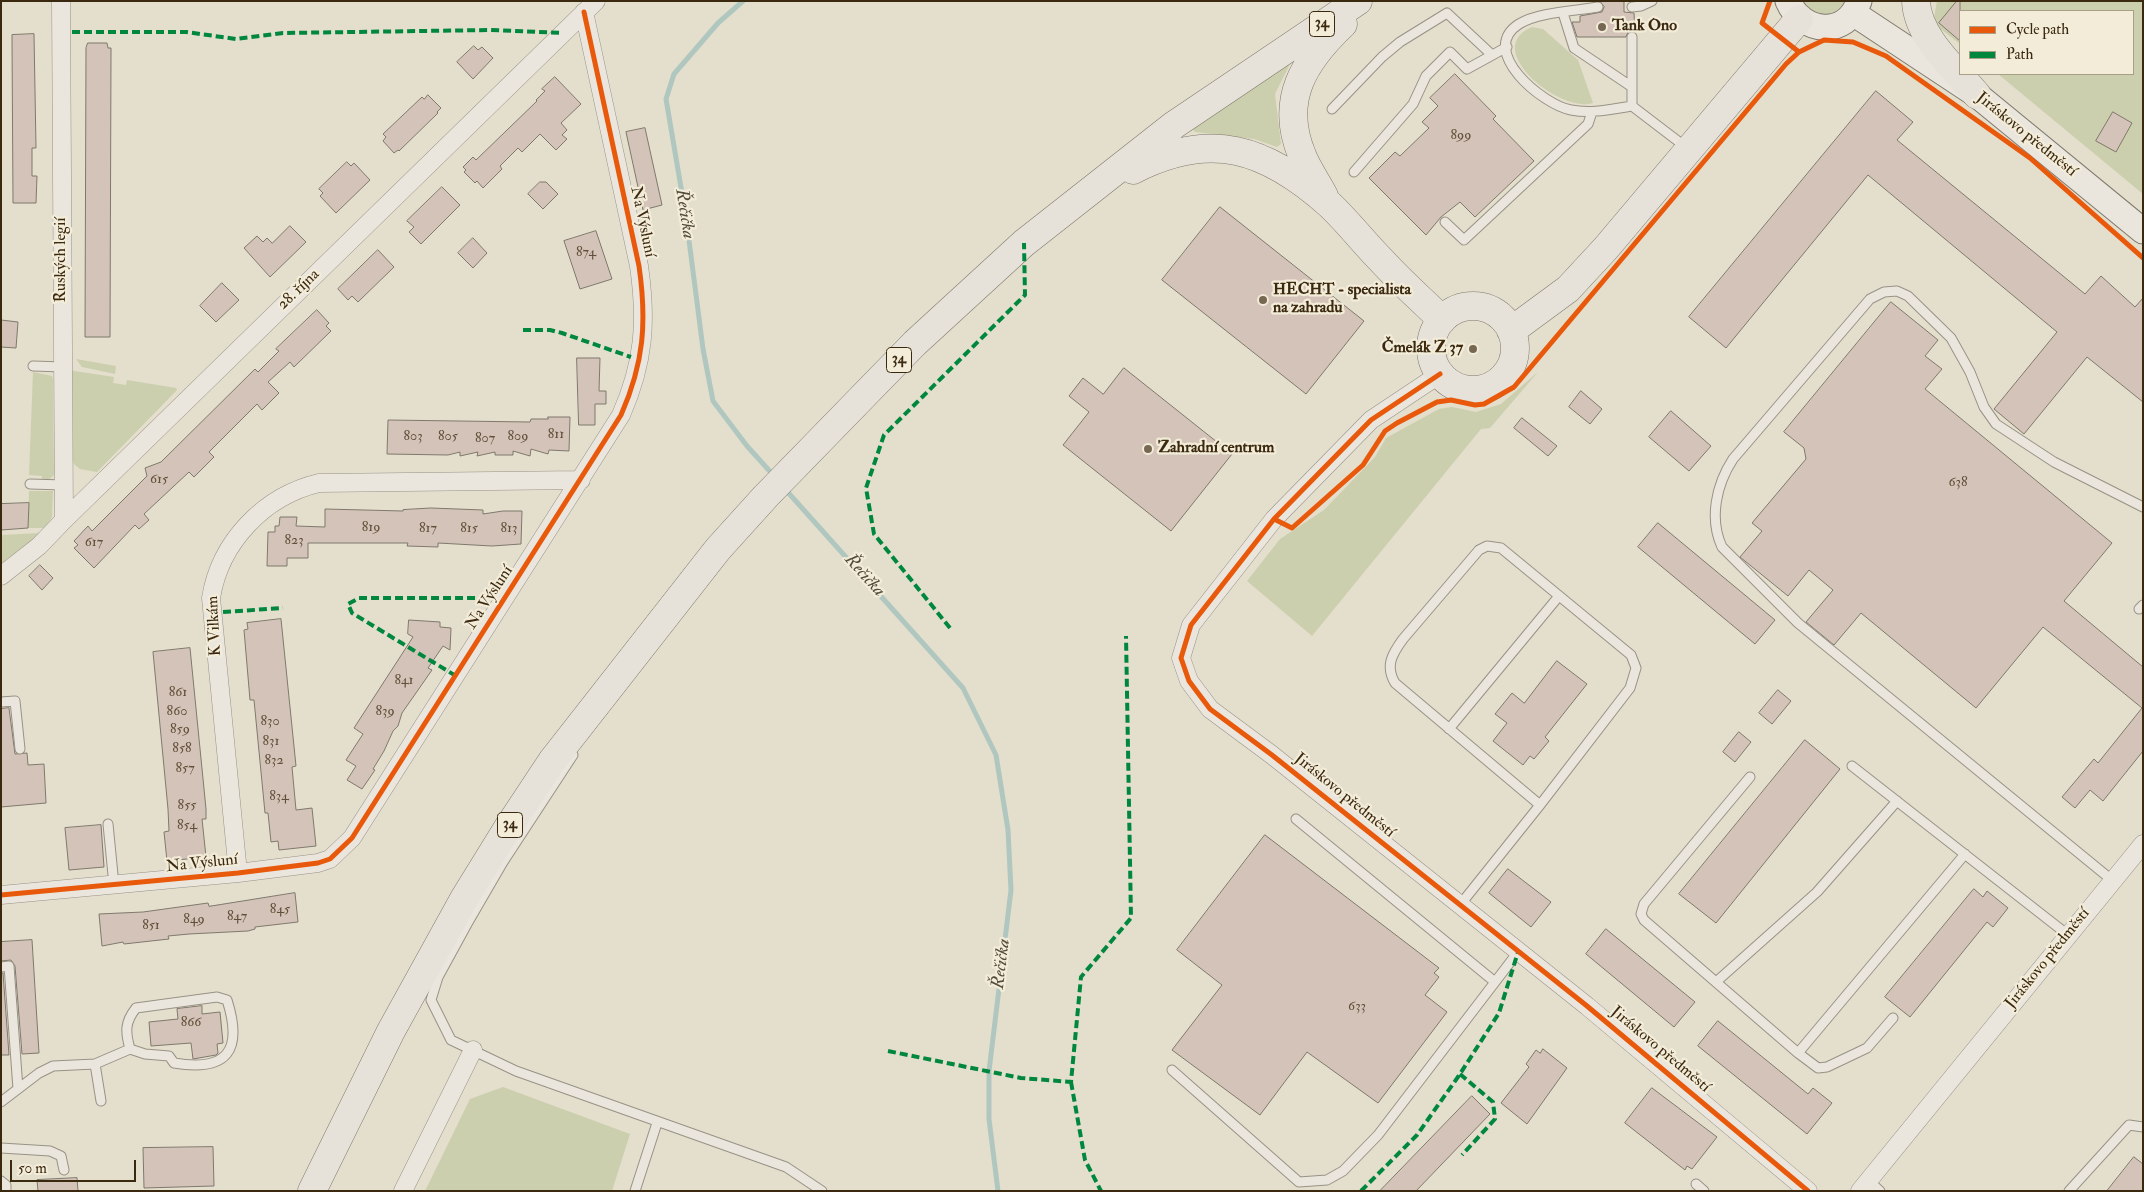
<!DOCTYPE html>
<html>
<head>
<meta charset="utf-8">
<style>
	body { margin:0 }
	#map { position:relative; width:2144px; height:1192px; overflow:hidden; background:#e4decd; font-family:"IM FELL Double Pica",serif }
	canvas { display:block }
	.frame { position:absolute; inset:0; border:2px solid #3a280f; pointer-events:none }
	.legend { position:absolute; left:1959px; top:10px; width:175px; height:65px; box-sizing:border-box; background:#f3ecd9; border:1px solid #a99e88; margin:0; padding:6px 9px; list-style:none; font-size:15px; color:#3a280f }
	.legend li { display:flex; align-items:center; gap:10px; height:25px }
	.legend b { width:25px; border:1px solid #a99e88 }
	.scale { position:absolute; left:10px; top:1160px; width:126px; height:22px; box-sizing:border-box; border:2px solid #3a280f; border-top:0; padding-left:6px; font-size:15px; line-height:18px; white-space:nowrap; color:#3a280f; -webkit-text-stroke:4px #f3ecd9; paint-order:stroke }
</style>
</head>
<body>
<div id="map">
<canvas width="2144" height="1192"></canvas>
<div class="frame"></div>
<ul class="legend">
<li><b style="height:6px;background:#e8590c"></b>Cycle path</li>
<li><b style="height:6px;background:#00873e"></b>Path</li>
</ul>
<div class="scale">50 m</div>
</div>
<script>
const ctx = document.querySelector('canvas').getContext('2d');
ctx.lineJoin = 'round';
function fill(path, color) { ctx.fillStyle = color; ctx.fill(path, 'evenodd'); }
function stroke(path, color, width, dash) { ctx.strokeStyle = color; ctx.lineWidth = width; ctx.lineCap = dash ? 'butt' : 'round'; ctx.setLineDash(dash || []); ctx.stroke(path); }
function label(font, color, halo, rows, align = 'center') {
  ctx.font = font + ' "IM FELL Double Pica",serif'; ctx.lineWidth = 4.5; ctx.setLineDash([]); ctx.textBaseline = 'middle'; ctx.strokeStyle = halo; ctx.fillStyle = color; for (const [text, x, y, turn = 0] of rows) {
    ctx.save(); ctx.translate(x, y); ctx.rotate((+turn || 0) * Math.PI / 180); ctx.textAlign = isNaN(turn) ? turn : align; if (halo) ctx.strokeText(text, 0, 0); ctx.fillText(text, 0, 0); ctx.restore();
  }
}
fill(new Path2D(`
	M1801,1H1845C1839,11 1825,20 1813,14C1808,11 1804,5 1801,1Z
	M1937,1H2143V194L1998,74H2133V11H1960V44L1933,23Z
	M1532,27L1543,29L1578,60L1593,103C1561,114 1480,49 1532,27Z
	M1287,61L1289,66L1275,94L1281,144L1277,147L1254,139L1195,132L1189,126Z
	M76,359L116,366L115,374L82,367Z
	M68,370L114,377L113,383L126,385L127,380L176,388L177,390L97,472L80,469L74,464L72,457Z
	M33,372L52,376L53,379L54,475L50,479H42V476L29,475Z
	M1538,372L1490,428L1481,429L1312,636L1247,581L1280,539L1324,510L1375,457L1386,438L1439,409L1452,407L1476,412L1501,404Z
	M29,491H53L52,517L45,528H28Z
	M40,533V534L1,568V535Z
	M503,1087L630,1134L612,1191H425L470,1099Z`), '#cccfad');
stroke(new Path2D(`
	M743,1L718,23L674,74L666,99L686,217L703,349L713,401L747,446L775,477
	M785,489L963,688L996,755L1008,830L1011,890L989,1071V1119L998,1191`), '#b0c7c0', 5);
const building = new Path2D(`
	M1600,1H1624V12L1634,13L1635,31L1628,32L1626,37H1577L1572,22H1580V16L1602,12L1604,7Z
	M1957,1H1960V41L1939,23Z
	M34,34L36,148H32V176H37L36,203H13L12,35Z
	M88,43H107L108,48H111L110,337H85L86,48Z
	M474,46L478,50L482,47L493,58L473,79L457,62Z
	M1455,74L1496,116L1493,119L1534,161L1475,217L1460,202L1441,217L1426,235L1369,178L1395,152L1400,156L1429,128L1422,122L1438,106L1430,98Z
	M555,77L581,104L561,123L567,130L562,135L567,139L556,150L540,134L522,152L518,148L500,166L502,169L483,188L477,181L475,183L464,172L466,170L463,167L473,157L476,160L537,101L536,100L545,91L542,89Z
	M1876,91L1913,122L1897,140L2085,294L2101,276L2135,307L2143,298V402L2087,357L2024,434L1994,409L2057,332L1868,175L1726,348L1689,317Z
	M428,95L441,108L437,112L438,113L399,151L398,150L394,153L383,141L386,137L383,134L422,97L424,99Z
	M2113,112L2132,123L2116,152L2096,141Z
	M645,128L662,205L643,210L626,132Z
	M347,162L351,166L354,163L370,180L336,213L320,196L323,193L319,189Z
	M540,182H546L558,194L543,209L528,194Z
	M442,187L460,205L421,244L409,232L414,227L407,221Z
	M1220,207L1364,321L1306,394L1162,280Z
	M290,226L306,242L270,277L244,248L257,236L263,242L267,238L272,243Z
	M596,231L612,279L580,289L564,241Z
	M473,238L487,253L473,268L458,253Z
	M378,250L394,267L358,302L352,296L348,300L338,289Z
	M222,283L239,300L216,322L200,306Z
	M1891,302L1938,340L1925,356L1942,369L1925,389L2112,543L2064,601L2143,667V751L2103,801L2090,790L2075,808L2062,797L2094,759L2098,763L2142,708L2043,627L1976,708L1861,613L1834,645L1806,622L1833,590L1809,570L1788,596L1740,557L1762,531L1752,523L1806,459L1804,448L1784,432Z
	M317,310L329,323L326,326L331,331L294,367L290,362L268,382L279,393L262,410L257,404L209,452L214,457L194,477L189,472L144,514L149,520L139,529L135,525L94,568L74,548L78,545L74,541L88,526L92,531L147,476L145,468L161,462L255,369L258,372L279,351L276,349Z
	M1,320L18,322L16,348L1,347Z
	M577,358H600L599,391H606V404H595V425H579Z
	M1124,368L1232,454L1171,531L1063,445L1089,412L1069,396L1083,378L1103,394Z
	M1581,391L1602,409L1590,424L1569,407Z
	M1671,411L1711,446L1689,471L1649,437Z
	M548,417H570L569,451L549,450L548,454L531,449L530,456L513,451V455H495V452L477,456L478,452L460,456V452L448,455L387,454L388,420L530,422L531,419H548Z
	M1522,418L1557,446L1548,456L1514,428Z
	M29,503L28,528L1,530V504Z
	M431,508L483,510V514L503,511H522L521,544L492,546L438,543V547L407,546L408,543H308V558H287V566H267L268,532H275V526H279L280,517H297L296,526L325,527V509L403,511V510Z
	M1658,523L1775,620L1755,644L1638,547Z
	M40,565L53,578L42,590L29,576Z
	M281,619L296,766L292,767L296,810L312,808L316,846L279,850L278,841L271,842L268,813H265L254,700H250L244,630L248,629L247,623Z
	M409,620L440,622V627L451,628L450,650L443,646L428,668L432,670L402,713L398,726L393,731L384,751L373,769L375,770L362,789L347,780L356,766L346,760L363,734L354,728L413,637L408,634Z
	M190,648L206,809V819H202L206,857L167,861L164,832L169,831L168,809L153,652Z
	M1557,661L1587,684L1545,737L1549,741L1534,759L1530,756L1523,765L1493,741L1507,723L1495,714L1512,693L1524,703Z
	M1778,690L1791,701L1772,724L1759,713Z
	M9,708L15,754L27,753L28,765L44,764L46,803L1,807V709Z
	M1739,732L1751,742L1735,762L1723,752Z
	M1805,740L1840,769L1716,923L1679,894Z
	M101,825L104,867L69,870L65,828Z
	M1265,835L1439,968L1434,973L1439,977L1425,995L1447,1012L1378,1103L1307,1052L1260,1115L1172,1050L1222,985L1177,950Z
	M1508,869L1551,902L1531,927L1489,893Z
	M1974,889L1983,897L1987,891L2008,908L1993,927L1987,922L1910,1017L1885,997Z
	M295,893L298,922L255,927V929L248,931L189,934L168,936L169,939L124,944L123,942L102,946L99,914L143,912L208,903L209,906Z
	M1606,929L1695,1002L1674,1027L1586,954Z
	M32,940L39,1053L22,1054L15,966L11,960L1,961V942Z
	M1,973H3L9,1055H1Z
	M202,1006V1014L220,1012L223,1043L217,1044L218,1053L216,1055L193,1059L191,1043L151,1046L149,1022L178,1019L177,1009Z
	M1718,1021L1808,1094L1813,1088L1832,1103L1807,1134L1698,1046Z
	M1543,1049L1567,1068L1527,1124L1501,1103L1529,1067L1526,1064L1536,1050L1540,1053Z
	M1652,1088L1717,1137L1692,1169L1687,1166L1685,1170L1625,1123Z
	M1472,1096L1490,1114L1416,1191H1380Z
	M213,1147L214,1186L144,1188L143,1148Z
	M2134,1157L2143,1164V1191H2107Z
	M77,1178L78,1191H38L37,1180Z`);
fill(building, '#d4c3b8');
stroke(building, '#7f796c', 1);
const lane = new Path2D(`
	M1598,7C1576,11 1538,12 1519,24C1477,51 1543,105 1571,110C1592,114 1612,109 1632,106L1687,148
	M1632,7L1641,6L1652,1
	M1563,13L1574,48L1632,87
	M1632,106V37
	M1332,109L1382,57L1400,42L1447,13L1492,55
	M1354,172L1413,104L1426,76L1450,52L1467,69L1507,47
	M1445,222L1464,240L1588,124L1592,112
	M33,366L63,367
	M30,484L64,485
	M2139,609L2143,605
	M1,702L15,701L20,749
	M1449,729L1559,596
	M573,755L503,862L467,924L438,977L431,1000L451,1040L516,1071L786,1167L822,1191
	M1852,766L2068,935
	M1750,777L1644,904L1641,914L1644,920L1798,1053L1965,854
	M1296,819L1495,982
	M108,824L114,885
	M2113,881L1798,623L1722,547C1709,519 1716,485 1733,459L1870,299L1884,292L1897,291L1908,296L1951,338L1970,372L1984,407L1996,424L2054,462L2143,507
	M1460,905L1540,805L1630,688L1636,668L1631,655L1501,548L1487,546L1479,550L1403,639C1392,654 1385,666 1395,683L1540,805
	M1,967L9,966L18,1089
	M1716,982L1817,892L1897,801
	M1798,1053L1818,1068L1827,1067L1867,1048L1893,1018
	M95,1064L101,1101
	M1172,1070L1299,1182L1327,1180L1343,1171L1378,1135L1518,952
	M1,1102L39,1073L53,1066L95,1064L130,1049L145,1054L169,1056L174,1063C228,1072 243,1050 227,1000L217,997L136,1008C125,1022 125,1031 130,1049
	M1,1148L50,1151L61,1156L64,1170
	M1868,1180L1880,1191
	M1,1181L6,1185V1191
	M1696,1184L1704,1191
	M635,1191L657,1123
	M2069,1191L2129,1125L2143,1127`);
const street = new Path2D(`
	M61,1L64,520
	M1440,374L1371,420L1274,519L1191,625L1181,658L1189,681L1210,709L1272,755L1587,1006L1808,1191
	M1,576L39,546L64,520L596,1
	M238,873L211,598C220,542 264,496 319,483L581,480
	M1,895L238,873L318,863L330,859L352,838L621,415C644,363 647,322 639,266L584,12
	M403,1191L473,1050
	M1860,1191L2143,844`);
const secondary = new Path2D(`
	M1788,1C1802,34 1847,38 1859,1
	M1853,13L1977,95L2143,231`);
const primary = new Path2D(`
	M1916,1C1917,37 1955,69 1977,95
	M1133,170C1211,130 1266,148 1330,205C1348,222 1364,243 1382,261C1401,282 1422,300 1442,320
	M1324,196C1317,182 1307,169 1302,155C1279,100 1304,61 1343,24
	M1431 348a42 42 0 1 1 84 0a42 42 0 1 1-84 0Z
	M1511,331L1568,289L1606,248L1799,19
	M312,1191L391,1031L465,897L507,829L552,761L718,549L766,496L915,343L1024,243L1174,125L1358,1`);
stroke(lane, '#989285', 11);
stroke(street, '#989285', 19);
stroke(secondary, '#7f796c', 27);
stroke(primary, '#7f796c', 29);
stroke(lane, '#eae6de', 9);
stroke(street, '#eae6de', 18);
stroke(secondary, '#eae6de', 25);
stroke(primary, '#e7e2d9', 28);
stroke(new Path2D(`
	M72,32H186L236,39L283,33L491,30L563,33
	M523,330H550L562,333L631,357
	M223,612L283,608
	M950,628L874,534L866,488L884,435L1025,295L1024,243
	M456,676L352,613L348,604L359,598H496
	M888,1051L1021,1078L1071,1082L1081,977L1131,918L1126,636
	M1460,1074L1493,1102L1495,1119L1462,1155
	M1071,1082L1085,1160L1101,1191
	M1361,1191L1417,1135L1460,1074L1499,1013L1518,952`), '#00873e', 4, [8, 4]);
stroke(new Path2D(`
	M1770,1L1762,23L1799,52
	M1440,374L1371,420L1274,519L1191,625L1181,658L1189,681L1210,709L1272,755L1587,1006L1808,1191
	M1274,519L1292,528L1363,465L1385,431L1397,423L1437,402L1451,400L1475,405L1484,404L1514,387L1786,64L1799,52L1824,40L1853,42L1886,56L2030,158L2143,258
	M1,895L238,873L318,863L330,859L352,838L621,415C644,363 647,322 639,266L584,12`), '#e8590c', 5);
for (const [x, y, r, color] of [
	[1602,27,5,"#766852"],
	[1263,300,5,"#766852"],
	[1473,349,5,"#766852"],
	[1148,449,5,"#766852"]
]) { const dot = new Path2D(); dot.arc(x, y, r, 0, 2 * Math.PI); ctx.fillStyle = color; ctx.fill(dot); stroke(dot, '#f3ecd9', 2); }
label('14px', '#604f39', null, [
	["899",1461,136],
	["874",586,253],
	["811",556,435],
	["803",413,437],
	["805",448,437],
	["809",518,437],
	["807",485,439],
	["615",159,480],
	["638",1958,483],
	["819",371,528],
	["817",428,529],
	["815",469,529],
	["813",509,529],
	["823",294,541],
	["617",94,543],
	["841",404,681],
	["861",178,693],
	["860",177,712],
	["839",385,712],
	["830",270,722],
	["859",180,730],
	["831",271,742],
	["858",182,749],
	["832",274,761],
	["857",185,769],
	["834",279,797],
	["855",187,806],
	["854",187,826],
	["845",280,910],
	["847",237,917],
	["849",194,920],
	["851",151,926],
	["633",1357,1007],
	["866",191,1023]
]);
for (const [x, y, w] of [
	[1322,24,25],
	[899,360,25],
	[510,825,25]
]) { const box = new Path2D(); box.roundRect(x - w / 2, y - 12.5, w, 25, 4); ctx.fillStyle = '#f3ecd9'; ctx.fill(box); stroke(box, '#3a280f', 1); }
label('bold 15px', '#3a280f', null, [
	["34",1322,24],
	["34",899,360],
	["34",510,825]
]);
label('bold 16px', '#3a280f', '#f3ecd9', [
	["Tank Ono",1612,27],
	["HECHT - specialista",1273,291],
	["na zahradu",1273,309],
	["Čmelák Z 37",1463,349,"right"],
	["Zahradní centrum",1158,449]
], 'left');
label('16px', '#3a280f', '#f3ecd9', [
	["Jiráskovo předměstí",2026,135,39],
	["Na Výsluní",642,222,78],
	["Ruských legií",62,260,-90],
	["28. října",299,290,-44],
	["Na Výsluní",490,598,-57],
	["K Vilkám",215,626,-93],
	["Jiráskovo předměstí",1344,796,39],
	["Na Výsluní",202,864,-6],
	["Jiráskovo předměstí",2048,959,-51],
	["Jiráskovo předměstí",1660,1050,40]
]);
label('italic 18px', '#524d3a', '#f3ecd9', [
	["Řečička",684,214,81],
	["Řečička",864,576,48],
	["Řečička",1002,964,-83]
]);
</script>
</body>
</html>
